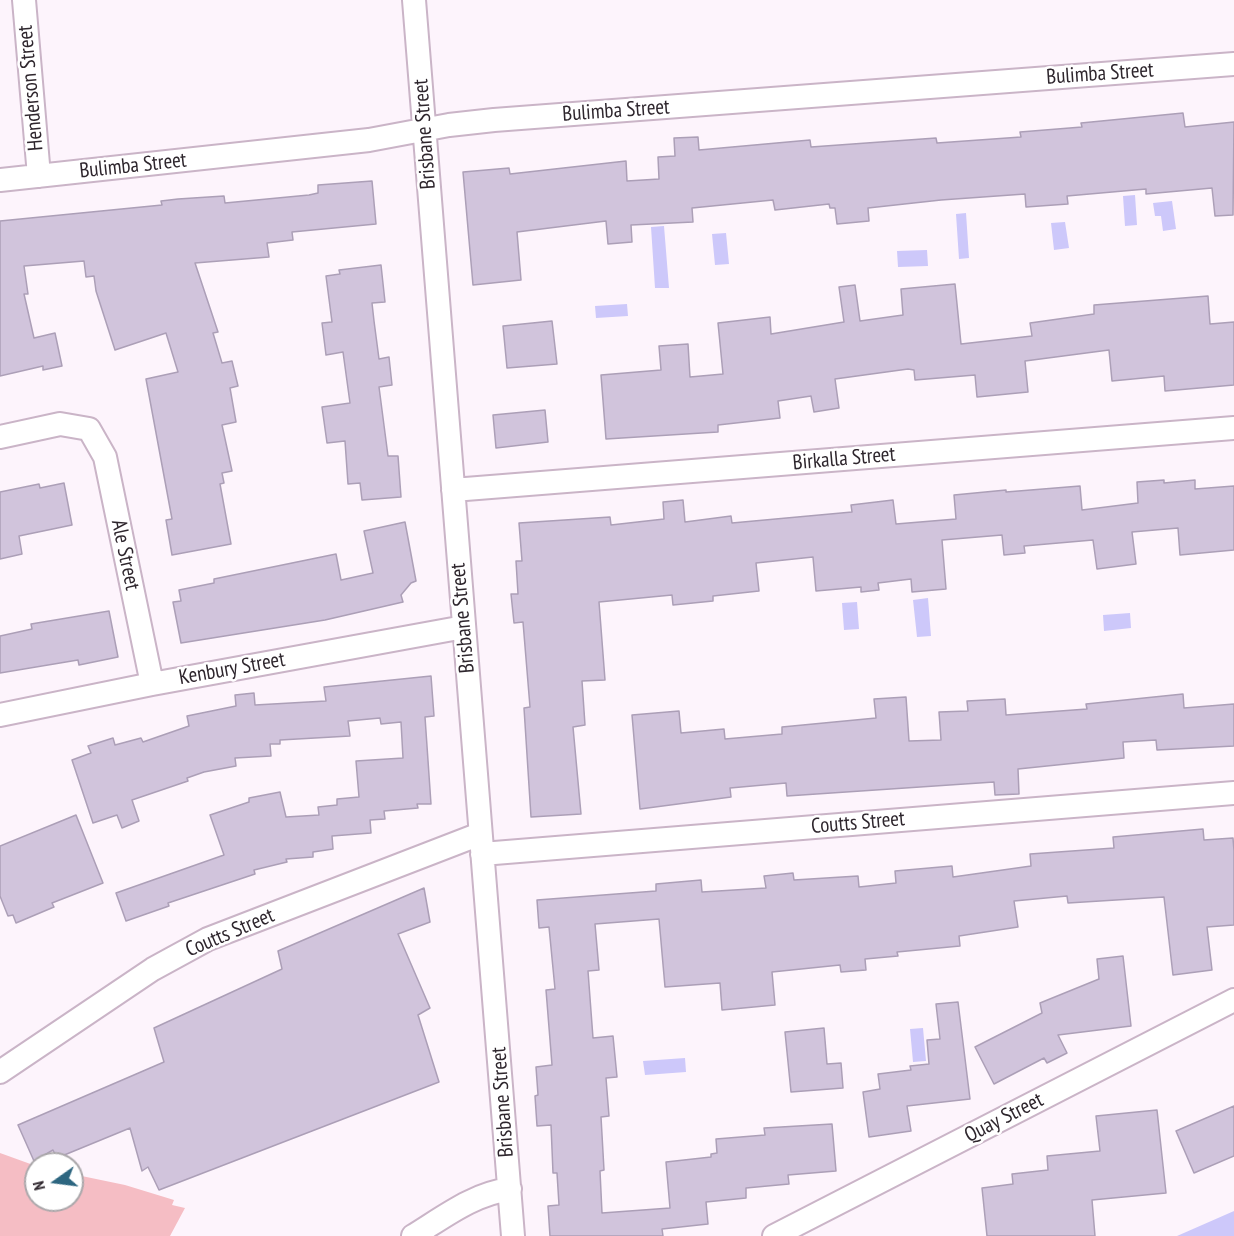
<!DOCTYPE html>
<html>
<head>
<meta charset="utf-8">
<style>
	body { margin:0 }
	#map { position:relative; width:1234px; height:1236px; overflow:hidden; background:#fdf4fc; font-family:"PT Sans Narrow",sans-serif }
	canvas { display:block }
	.north { position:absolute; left:24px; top:1152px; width:60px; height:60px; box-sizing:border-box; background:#fff; border:2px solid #aba8ab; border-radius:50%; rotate:256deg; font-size:16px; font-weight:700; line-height:24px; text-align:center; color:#2e262d }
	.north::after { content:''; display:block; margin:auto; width:21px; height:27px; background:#2d6680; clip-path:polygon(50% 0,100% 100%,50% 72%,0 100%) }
</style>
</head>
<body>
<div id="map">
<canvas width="1234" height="1236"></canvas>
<div class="north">N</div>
</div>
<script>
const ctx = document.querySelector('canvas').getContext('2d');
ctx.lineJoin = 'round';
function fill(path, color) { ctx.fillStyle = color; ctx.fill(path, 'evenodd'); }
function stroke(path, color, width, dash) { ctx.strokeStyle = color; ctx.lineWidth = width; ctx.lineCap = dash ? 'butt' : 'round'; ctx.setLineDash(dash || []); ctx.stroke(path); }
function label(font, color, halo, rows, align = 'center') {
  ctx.font = font + ' "PT Sans Narrow",sans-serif'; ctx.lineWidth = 5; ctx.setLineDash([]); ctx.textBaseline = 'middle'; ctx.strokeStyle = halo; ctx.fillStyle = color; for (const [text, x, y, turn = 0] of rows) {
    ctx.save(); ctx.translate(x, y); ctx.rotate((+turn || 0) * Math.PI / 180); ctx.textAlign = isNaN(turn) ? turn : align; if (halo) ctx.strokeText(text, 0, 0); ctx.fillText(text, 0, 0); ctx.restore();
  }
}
fill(new Path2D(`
	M0,1153L36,1166V1200H72V1174L125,1185L174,1200L172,1205L185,1208L170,1236H0Z`), '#f5bdc4');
fill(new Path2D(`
	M1135,195L1137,225L1125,226L1123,196Z
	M1172,201L1176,229L1163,231L1161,216H1155L1153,203Z
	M966,213L969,258L959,259L956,214Z
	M1065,222L1069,248L1054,250L1051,223Z
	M664,226L669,288H655L651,227Z
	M726,233L729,264L715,265L712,234Z
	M927,250L928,266L898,267L897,251Z
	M627,304L628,316L596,318L595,306Z
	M928,598L931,636L917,637L913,600Z
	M857,602L859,629L844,630L842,603Z
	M1130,613L1131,628L1104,631L1103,615Z
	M923,1028L926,1061L913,1062L910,1029Z
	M685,1058L686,1072L645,1075L643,1061Z
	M1234,1211V1236H1177Z`), '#cdc8fa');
const building = new Path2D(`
	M1183,113L1185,127L1234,122L1233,215L1215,216L1212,188L1146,194V189L1067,196L1068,204L1026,207L1025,194L941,200L868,208L869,221L837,224L835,208H830L829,204L775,210L773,200L692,208L693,222L631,225L632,242L608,244L606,221L517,232L521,280L473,285L463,172L509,168L510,174L626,161L627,181L659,179L658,157L675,156L674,138L698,137L699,150L810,140L811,147L936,138L937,143L1021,137L1020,132L1082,127L1081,123Z
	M372,181L376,224L292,232L293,240L267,243L269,257L195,263L218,332L213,333L222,363L232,361L238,386L230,388L236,422L222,425L232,471L222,473L224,483L220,484L231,544L172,555L166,520L172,519L146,379L178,372L166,333L115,350L96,291L94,276L86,277L84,261L24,266L28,294H24L34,338L55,333L62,366L43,370V366L0,376V221L162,205L161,201L178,199L224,196L225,203L309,195L318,193V185Z
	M381,265L385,302L372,303L374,321L379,359L389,357L392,385L379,387L388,456H398L401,497L362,500L360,483L348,484L345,441L327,443L322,407L350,403L343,352L326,355L322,323L332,322L326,276L340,274L339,270Z
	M955,284L961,344L1032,336L1030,323L1094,314V305L1208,296L1210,324L1234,322V385L1165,391L1164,376L1112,381L1109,350L1025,361L1028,392L977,397L975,375L915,380L914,370L908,369L835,379L839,408L814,412L811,396L778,401L780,418L718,425V432L606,439L601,375L661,370L659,346L688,344L690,377L723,374L718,323L770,317L771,334L844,322L839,287L855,285L860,321L903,315L901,289Z
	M552,321L557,364L507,368L503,326Z
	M545,410L548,442L496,448L493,415Z
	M1164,480V483L1195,480V489L1234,486V550L1180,555L1178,528L1132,532L1136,564L1097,569L1093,540L1024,546L1025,553L1004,555L1002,535L942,540L946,589L912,592L911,579L878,583L879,590L861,592V587L816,591L813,557L756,563L759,591L713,596V601L673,605L672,595L599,602L605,680L582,681L585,725L573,727L581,814L531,817L524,708L530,707L523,622L514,623L511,594H518L516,561H522L519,523L610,517L611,525L664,519L663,502L683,500L685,522L731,516L732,523L852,512L851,505L893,500L896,524L956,519L954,495L1006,490V492L1080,486L1082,510L1138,503L1137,482Z
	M64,483L72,525L19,536L22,554L0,559V492L39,484L40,488Z
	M405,522L416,581L411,583L401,595L403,602L325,620L181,643L173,602L181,601L179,590L214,583V579L336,554L341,580L373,573L364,531Z
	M109,611L118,657L79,665L78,660L0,673V636L32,629L31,624Z
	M431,676L434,716L425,717L431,804H417L418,808L384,811L385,819L370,820L371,833L332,836L333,849L313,852V857L286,859L287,862L254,870L255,874L168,903L169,906L126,921L116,893L224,855L210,815L249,802V798L280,792L286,817L319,815L318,807L337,805V799L359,797L356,761L403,758L401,722L381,724L380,718L348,721L350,736L280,740V744H270L271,756L235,758L236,766L204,772L187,778L188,781L132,800L139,821L122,828L117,815L93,823L72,760L91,753L88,746L113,738L115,745L141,738L143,742L189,726L187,716L236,706L235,695L254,693L255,705L326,701L324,687Z
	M1183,694L1184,708L1234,704V746L1157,750L1156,740L1123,742L1124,758L1018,769L1019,794L995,795L994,782L787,796L786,783L730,788L731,797L640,809L632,715L679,711L681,733L724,729L725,739L782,734V727L876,718L874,699L906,697L909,741L941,740L939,712L968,711L967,701L1005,699L1006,715L1087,709L1086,704Z
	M76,815L103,883L52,903L54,907L16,923L13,915L8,916L0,896V846Z
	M1203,829L1204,840L1233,838L1234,851V925L1207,927L1212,970L1173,975L1164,897L1068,903L1067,896L1014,901L1018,927L959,936L960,946L897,952L898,956L865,959L866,970L841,972L840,965L772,972L775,1005L722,1010L720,983L665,987L659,919L595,924L599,970L588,971L593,1038L613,1036L617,1077L606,1078L609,1116L601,1117L604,1170L600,1171L602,1213L670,1208L666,1162L711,1157V1154L717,1153L716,1139L765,1135L764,1128L832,1124L836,1171L788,1175L789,1184L746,1188V1198L706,1202L708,1224L662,1229L663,1236H550L548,1206L559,1205L557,1173H553L551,1125L537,1126L535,1096L538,1095L536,1067L552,1065L546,990L555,989L549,927L539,928L537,900L656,891V884L701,880L702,892L766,888L764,876L793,873L794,880L858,876L859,887L896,883L895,871L952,866L953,877L1031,866L1030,854L1114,848L1113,837Z
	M424,888L430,922L398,934L430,1008L418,1015L439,1082L159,1190L148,1167L142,1171L130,1128L57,1158L53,1150L34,1161L18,1125L164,1062L154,1028L282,969L278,951Z
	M1123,956L1131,1026L1058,1035L1067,1053L1047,1063L1044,1058L994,1084L975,1047L1042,1013L1040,1003L1099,979L1097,959Z
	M958,1002L970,1099L907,1106L911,1131L869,1137L863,1092L880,1089L878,1074L911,1070L910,1066L929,1064L927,1040L940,1039L936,1004Z
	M824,1028L827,1064L841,1063L843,1088L791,1092L785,1032Z
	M1234,1106V1156L1194,1173L1176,1131Z
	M1157,1110L1166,1193L1092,1200L1095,1236H987L982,1188L1013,1184L1012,1174L1048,1170L1047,1156L1100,1151L1096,1116Z`);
fill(building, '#d1c4dc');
stroke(building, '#ac9fb7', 1.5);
const minor = new Path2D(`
	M24,0L39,176
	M414,0L513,1236
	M0,180L369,140L449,125L494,120L1234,64
	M0,437L60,424L89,429L105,457L152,684
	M453,490L1234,428
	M0,715L152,684L464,627
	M482,854L1234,793
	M0,1072L153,969L208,939L480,834
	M413,1236C444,1217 473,1194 510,1189
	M774,1236L1234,1000`);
stroke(minor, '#cab4c7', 26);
stroke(minor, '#fff', 22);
label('21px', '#2e262d', '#fff', [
	["Bulimba Street",1100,74,-4],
	["Henderson Street",31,88,-95],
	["Bulimba Street",616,111,-4],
	["Brisbane Street",425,134,-94],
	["Bulimba Street",133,166,-6],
	["Birkalla Street",844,459,-5],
	["Ale Street",125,555,78],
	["Brisbane Street",463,618,-95],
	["Kenbury Street",232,669,-10],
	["Coutts Street",858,823,-5],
	["Coutts Street",230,933,-23],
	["Brisbane Street",503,1102,-94],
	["Quay Street",1004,1118,-27]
]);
</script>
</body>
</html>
